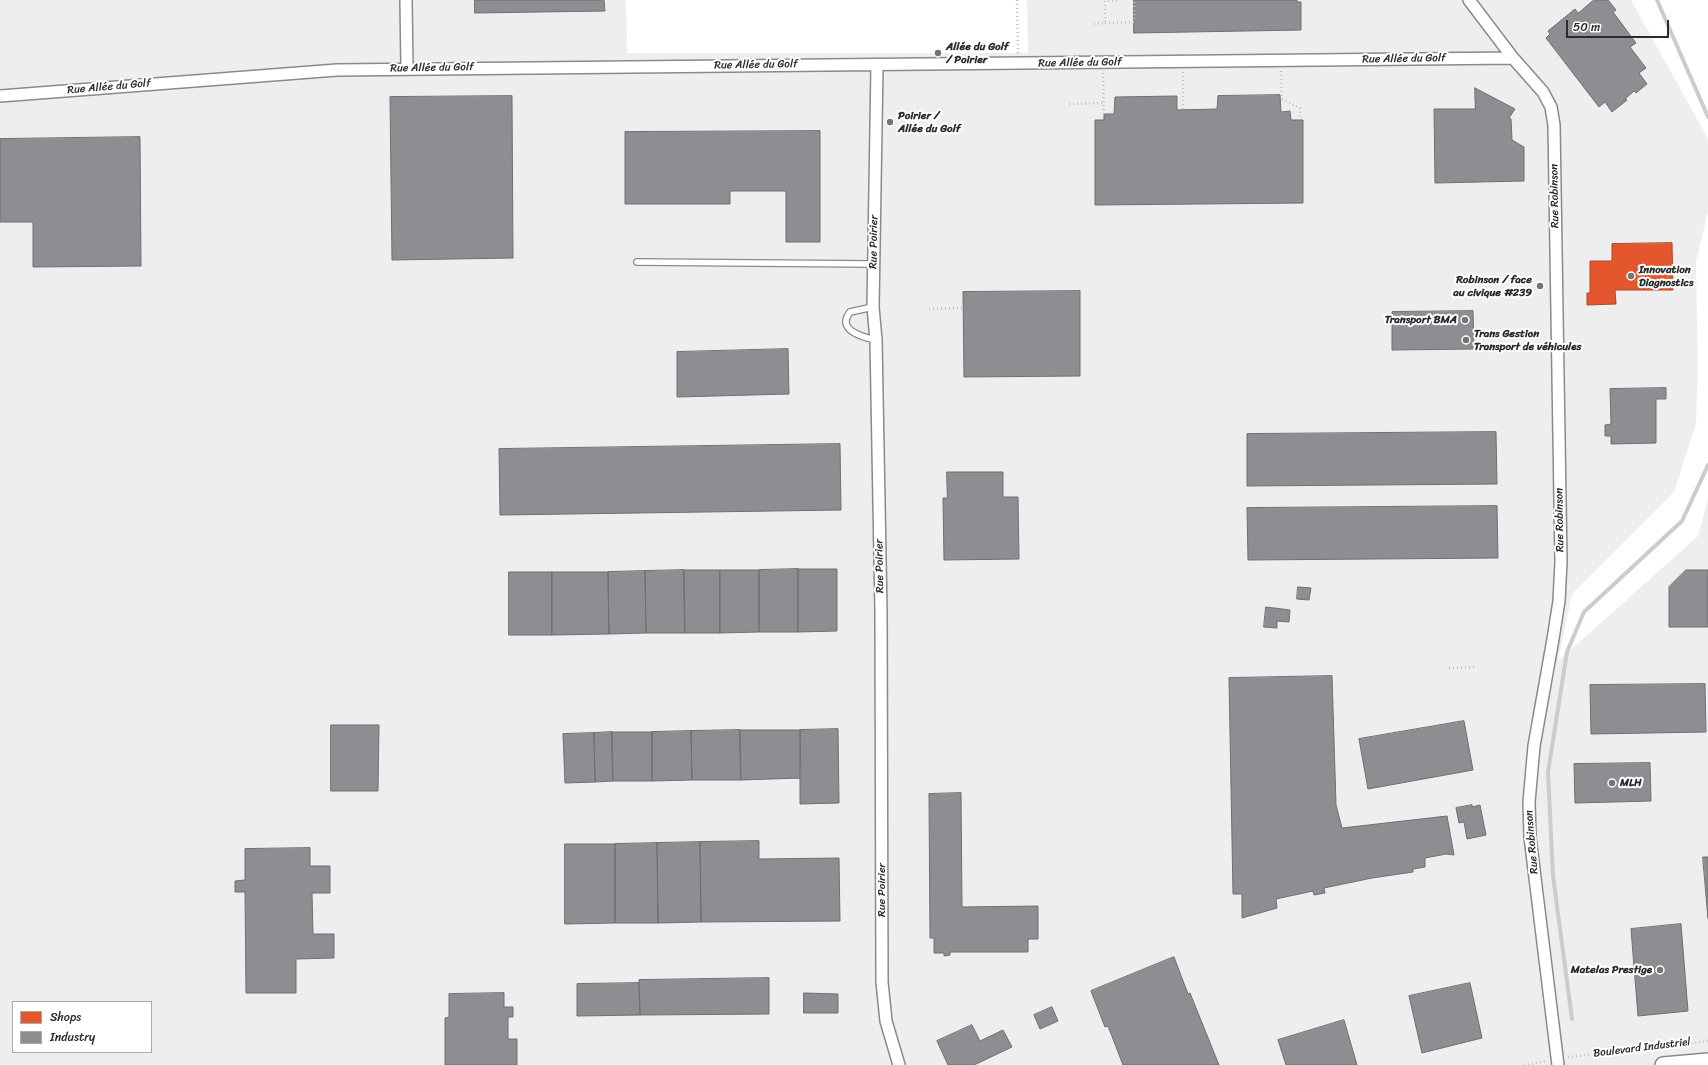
<!DOCTYPE html>
<html>
<head>
<meta charset="utf-8">
<style>
	body { margin:0 }
	#map { position:relative; width:1708px; height:1065px; overflow:hidden; background:#fff; font-family:Sriracha,sans-serif }
	canvas { display:block }
	.legend { position:absolute; left:12px; top:1001px; width:140px; height:52px; box-sizing:border-box; background:#fff; border:1px solid #aaa; margin:0; padding:5px 7px; list-style:none; font-size:12px; color:#2b2b2b }
	.legend li { display:flex; align-items:center; gap:8px; height:20px }
	.legend b { width:20px; border:1px solid #aaa }
	.scale { position:absolute; left:1566px; top:20px; width:103px; height:18px; box-sizing:border-box; border:2px solid #2b2b2b; border-top:0; padding-left:5px; font-size:12px; line-height:14px; white-space:nowrap; color:#2b2b2b; -webkit-text-stroke:3px #fff; paint-order:stroke }
</style>
</head>
<body>
<div id="map">
<canvas width="1708" height="1065"></canvas>
<ul class="legend">
<li><b style="height:11px;background:#e4572e"></b>Shops</li>
<li><b style="height:11px;background:#8d8d92"></b>Industry</li>
</ul>
<div class="scale">50 m</div>
</div>
<script>
const ctx = document.querySelector('canvas').getContext('2d');
ctx.lineJoin = 'round';
function fill(path, color) { ctx.fillStyle = color; ctx.fill(path, 'evenodd'); }
function stroke(path, color, width, dash) { ctx.strokeStyle = color; ctx.lineWidth = width; ctx.lineCap = dash ? 'butt' : 'round'; ctx.setLineDash(dash || []); ctx.stroke(path); }
function label(font, color, halo, rows, align = 'center') {
  ctx.font = font + ' Sriracha,sans-serif'; ctx.lineWidth = 4; ctx.setLineDash([]); ctx.textBaseline = 'middle'; ctx.strokeStyle = halo; ctx.fillStyle = color; for (const [text, x, y, turn = 0] of rows) {
    ctx.save(); ctx.translate(x, y); ctx.rotate((+turn || 0) * Math.PI / 180); ctx.textAlign = isNaN(turn) ? turn : align; if (halo) ctx.strokeText(text, 0, 0); ctx.fillText(text, 0, 0); ctx.restore();
  }
}
fill(new Path2D(`
	M0,0H626L627,53H1028L1027,0H1631L1708,139V212L1696,262L1698,368L1696,424L1674,492L1572,594L1558,661L1698,536L1708,499V1065H0ZM13,1002H151V1052H13Z`), '#eee');
const shops = new Path2D(`
	M1672,243L1673,290H1615L1616,304L1587,305V293H1590V261H1612V244Z`);
fill(shops, '#e4572e');
stroke(shops, '#ac4a2d', 1);
const industry = new Path2D(`
	M475,0H604L605,11L475,13Z
	M1134,0H1297V2H1301V30L1134,33Z
	M1594,0H1608L1616,10L1613,12L1636,43L1630,47L1646,68L1639,73L1647,84L1636,93L1634,91L1625,99L1627,100L1612,112L1605,102L1599,107L1546,38L1550,34L1548,31L1575,9L1578,13Z
	M1475,88L1515,109L1509,118L1511,119L1512,140L1524,147V181L1435,183L1434,109H1475Z
	M1280,95L1281,112L1290,111L1291,120H1303V203L1095,205V120H1104V114H1114L1115,97L1177,96V110L1217,109L1218,96Z
	M512,96L513,258L392,260L390,97Z
	M820,131V242H786V191H730V204H625V132Z
	M140,137L141,266L33,267V222H0V139Z
	M1080,291V376L964,377L963,292Z
	M1473,311L1474,349L1392,350V312Z
	M788,349L789,394L677,397V352Z
	M1666,388V399H1656V443L1611,444V436H1605V425L1611,424L1610,389Z
	M1496,432L1497,484L1247,486V434Z
	M840,444L841,510L500,515L499,449Z
	M947,472H1003V497H1018L1019,559L944,560L943,498H947Z
	M1497,506L1498,558L1248,560L1247,508Z
	M798,569H837V631L798,632Z
	M798,569V632H759V570Z
	M684,570H720V633H685Z
	M684,570L685,633H646L645,571Z
	M720,570H759V632L720,633Z
	M1686,570H1708V627H1669V587Z
	M645,571L646,633L609,634L608,572Z
	M509,572H552V635H509Z
	M552,572H608L609,634L552,635Z
	M1298,587L1311,588L1309,600L1297,599Z
	M1266,607L1290,610L1289,622L1277,621V628L1264,627Z
	M1332,676L1336,805L1342,828L1447,816L1454,855L1446,854L1425,858V867L1413,869V872L1372,878L1324,888L1325,893L1314,895L1313,891L1276,899L1277,908L1242,918V894H1233L1229,678Z
	M1705,684L1706,732L1591,734L1590,685Z
	M1464,721L1473,770L1368,789L1359,739Z
	M331,725H379L378,791H331Z
	M838,729L839,803L800,804V730Z
	M740,730H800L801,778L741,780Z
	M740,730L741,780H692L691,731Z
	M691,731L692,780L652,781V732Z
	M612,732H652V781H613Z
	M612,732L613,781L595,782L594,733Z
	M594,733L595,782L565,783L563,734Z
	M1650,763L1651,801L1575,803L1574,764Z
	M961,793L962,907L1038,906V939H1028V952H950V955L944,956V953H934V938H930L929,794Z
	M1472,805V807L1480,805L1486,835L1467,839L1464,822L1459,823L1456,808Z
	M759,841V859L839,858L840,921L701,922L700,842Z
	M700,842L701,922L658,923L657,843Z
	M657,843L658,923H615V844Z
	M565,844H615V923L565,924Z
	M310,848V866H330V893H312L313,934H334V958L296,959V993H246L245,892H235V881L245,880V849Z
	M1703,857H1708V918Z
	M1681,924L1688,1011L1638,1016L1631,929Z
	M1174,957L1188,994L1190,993L1219,1065H1123L1108,1026L1105,1027L1091,991Z
	M769,978V1014L640,1015L639,980Z
	M639,983L640,1015L577,1016V984Z
	M1470,983L1482,1038L1422,1053L1409,996Z
	M504,993V1007H513V1017H508V1039H517V1065H445V1018L449,1017V994Z
	M804,993L838,994V1013H804Z
	M1052,1007L1058,1021L1040,1029L1034,1015Z
	M1344,1020L1357,1065H1286L1278,1040Z
	M972,1025L980,1041L1003,1030L1012,1047L974,1065H948L937,1041Z`);
fill(industry, '#8d8d92');
stroke(industry, '#707073', 1);
stroke(new Path2D(`
	M1657,0L1708,117
	M1572,1019L1553,876L1548,772L1567,652L1584,612L1682,521L1708,465`), '#ccc', 4);
const lane = new Path2D(`
	M637,262L874,264
	M873,307L850,312C836,330 862,337 876,340`);
const street = new Path2D(`
	M406,0L407,68
	M1469,0L1513,58L1543,92L1551,107L1554,125L1561,562L1559,601L1553,639L1534,746L1529,802L1530,837L1558,1065
	M877,65L873,307L876,340L881,612L882,982L886,1021L899,1065
	M0,96L337,70L1513,58`);
const secondary = new Path2D(`
	M1663,1065L1708,1061`);
stroke(lane, '#8a8a8a', 8);
stroke(street, '#8a8a8a', 14);
stroke(secondary, '#8a8a8a', 18);
stroke(new Path2D(`
	M1017,0L1018,53
	M1105,23L1134,22V0
	M1094,24L1105,23V1L1120,0
	M1281,71L1282,99L1300,108V119
	M1183,72V110
	M1103,73L1104,114
	M1069,104L1104,103
	M929,309L963,308
	M1449,668L1474,667
	M1568,1057L1708,1041
	M1524,1065L1547,1061`), '#c2c2c2', 2.5, [1, 3]);
stroke(lane, '#fff', 5.5);
stroke(street, '#fff', 11);
stroke(secondary, '#fff', 15);
for (const [x, y, r, color] of [
	[938,53,4,"#757575"],
	[890,122,4,"#757575"],
	[1631,276,4,"#757575"],
	[1540,286,4,"#757575"],
	[1465,320,4,"#757575"],
	[1466,340,4,"#757575"],
	[1612,783,4,"#757575"],
	[1660,970,4,"#757575"]
]) { const dot = new Path2D(); dot.arc(x, y, r, 0, 2 * Math.PI); ctx.fillStyle = color; ctx.fill(dot); stroke(dot, '#fff', 1.5); }
label('bold 11px', '#2b2b2b', '#fff', [
	["Allée du Golf",946,47],
	["/ Poirier",946,60],
	["Poirier /",898,116],
	["Allée du Golf",898,129],
	["Innovation",1639,270],
	["Diagnostics",1639,283],
	["Robinson / face",1532,280,"right"],
	["au civique #239",1532,293,"right"],
	["Transport BMA",1457,320,"right"],
	["Trans Gestion",1474,334],
	["Transport de véhicules",1474,347],
	["MLH",1620,783],
	["Matelas Prestige",1652,970,"right"]
], 'left');
label('11px', '#2b2b2b', '#fff', [
	["Rue Allée du Golf",1404,59,-1],
	["Rue Allée du Golf",1080,63,-1],
	["Rue Allée du Golf",756,65,-1],
	["Rue Allée du Golf",432,68,-1],
	["Rue Allée du Golf",109,87,-5],
	["Rue Robinson",1555,196,-91],
	["Rue Poirier",874,242,-89],
	["Rue Robinson",1560,520,-91],
	["Rue Poirier",880,566,-91],
	["Rue Robinson",1532,842,-95],
	["Rue Poirier",882,890,-90],
	["Boulevard Industriel",1642,1048,-7]
]);
</script>
</body>
</html>
